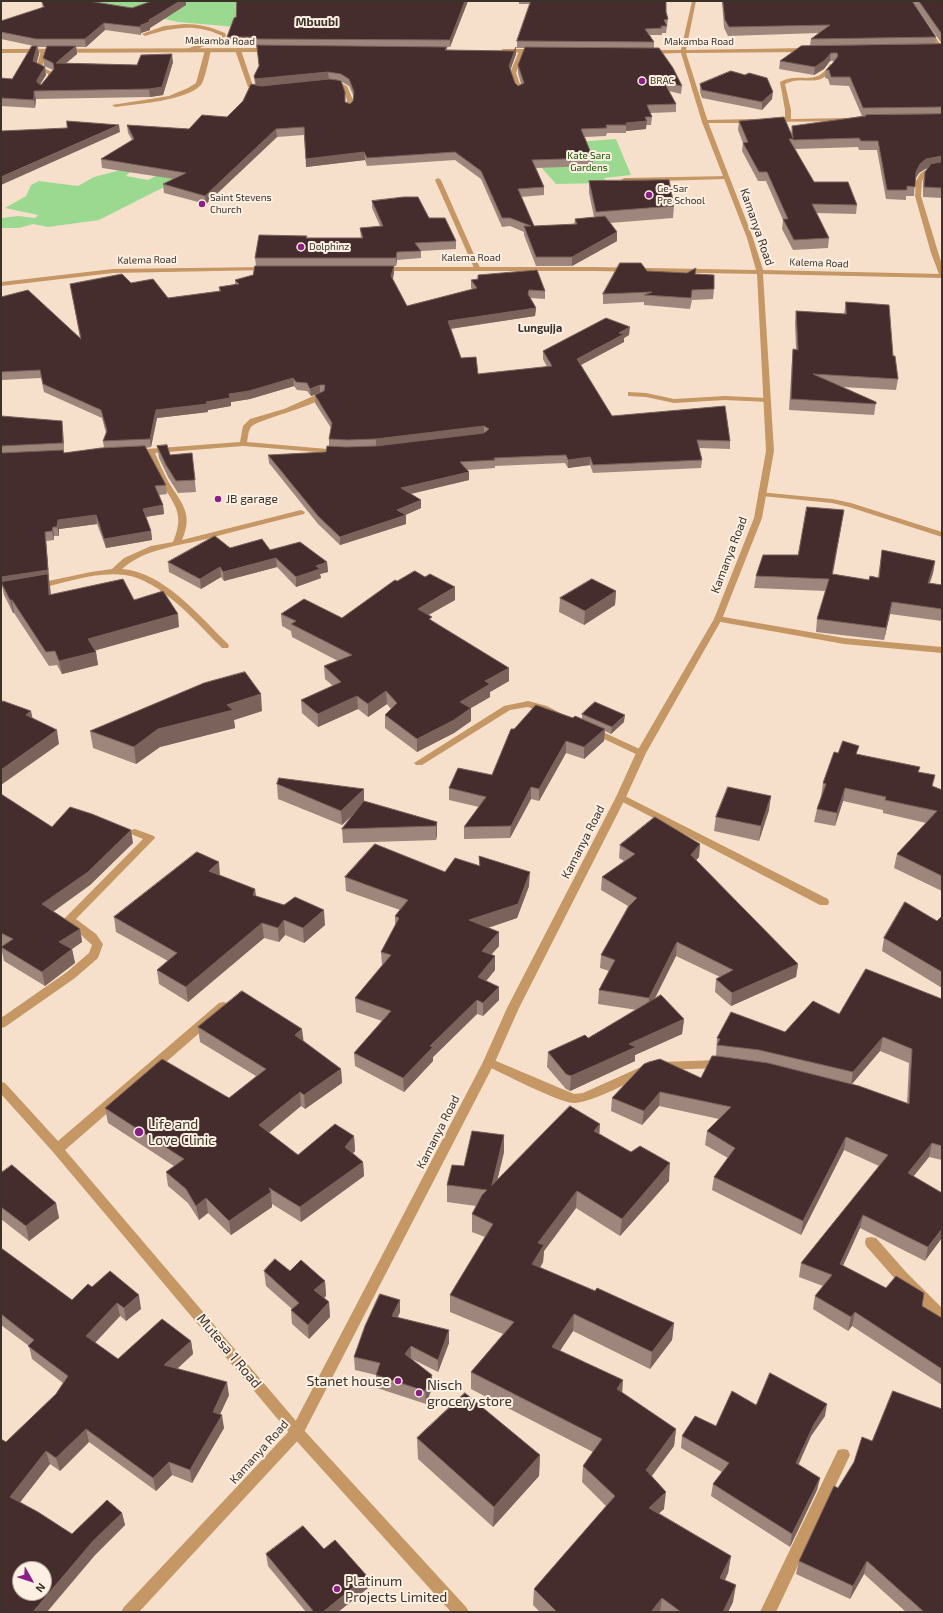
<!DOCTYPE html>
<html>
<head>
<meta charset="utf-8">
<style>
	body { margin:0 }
	#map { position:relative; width:943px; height:1613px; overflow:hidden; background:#f6e0cb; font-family:"Exo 2",sans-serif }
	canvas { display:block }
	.frame { position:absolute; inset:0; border:2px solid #3a3229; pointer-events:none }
	.north { position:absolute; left:12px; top:1561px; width:40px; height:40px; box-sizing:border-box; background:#fdefe2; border:1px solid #afa398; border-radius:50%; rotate:129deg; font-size:11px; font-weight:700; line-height:16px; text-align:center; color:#3a3229 }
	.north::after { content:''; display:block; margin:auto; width:14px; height:18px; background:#8a2086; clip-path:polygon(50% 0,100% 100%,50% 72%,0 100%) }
</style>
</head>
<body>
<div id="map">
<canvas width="943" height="1613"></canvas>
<div class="frame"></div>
<div class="north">N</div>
</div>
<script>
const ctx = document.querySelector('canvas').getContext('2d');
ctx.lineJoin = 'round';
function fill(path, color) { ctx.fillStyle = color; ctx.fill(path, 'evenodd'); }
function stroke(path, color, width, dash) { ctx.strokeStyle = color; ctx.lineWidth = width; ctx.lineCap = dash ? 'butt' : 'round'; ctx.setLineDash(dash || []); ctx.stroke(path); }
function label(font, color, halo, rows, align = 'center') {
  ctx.font = font + ' "Exo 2",sans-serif'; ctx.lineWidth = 4; ctx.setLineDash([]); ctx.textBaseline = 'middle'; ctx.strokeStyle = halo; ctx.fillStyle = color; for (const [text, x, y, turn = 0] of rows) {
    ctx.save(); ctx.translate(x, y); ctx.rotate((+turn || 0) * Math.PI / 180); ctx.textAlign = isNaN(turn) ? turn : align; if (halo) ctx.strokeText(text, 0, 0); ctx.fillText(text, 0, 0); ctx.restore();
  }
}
fill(new Path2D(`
	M91,1H241L235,27L178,22L91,3Z
	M616,139L631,175L604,178L607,183L556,184L530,155L564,143Z
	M136,166L126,176L148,180L165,171L178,174L176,181L99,220L48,227L33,224L19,228H1V218L18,216L35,218L38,215L5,208L26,196L31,185L39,181L78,186L94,177Z`), '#9cd990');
fill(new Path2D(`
	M184,24C199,24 211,27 225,33L226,36L219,41L191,51L188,49L189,48L215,39L220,35C194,23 172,28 145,36L142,34L164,26Z
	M926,28H930L942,47V50H939Z
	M208,48L211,50C209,58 205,80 201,85C186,101 136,104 115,107L112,105L169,96L188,88L196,83L205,50Z
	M238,48L241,50L253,86L263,89V91L248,87L235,50Z
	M44,49L47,51L42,67L54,73V77L46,86L43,84L48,77V74L36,68L41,51Z
	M522,49L525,51L516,73L522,90L519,92L516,90L510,73L519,51Z
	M830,64L835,65C819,92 805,73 785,84L791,110V119L848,118L850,119V121L770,122V120L772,119H785V110L780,82C801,71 815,88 830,64Z
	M331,81L341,83L347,86L353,100L351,110L346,109L347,100L343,88L329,84L328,83Z
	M705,120L752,119L755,121L752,123H703L702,122Z
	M942,166V170L929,172L925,176L922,181L921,196L942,265V276L939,274L931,253L915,196L916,181L920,174L925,170Z
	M728,176L729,177L726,179L624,182L621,180L624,178Z
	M438,178L441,180L480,268L479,269L474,268L435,180Z
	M628,392L646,393L674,399L725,396L767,398L771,400L767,402L725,400L674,403L646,397L628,396Z
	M318,394H324L325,396C312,408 255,420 251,427C248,431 248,438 247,442L339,450H342V454L243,446L155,453C159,462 163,472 168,481C181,503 194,513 182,540L301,510L305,512L304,514C271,522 239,530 206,539C178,546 144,549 122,569C164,572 200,617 228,644L229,646L228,648H222C197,623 161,580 125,575C96,571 65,583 37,589L33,586L34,584L91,572L112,569L124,558L151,546L173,542C185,514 175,506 161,482C156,473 152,463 147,453L133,454V450L240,442L243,426L250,419L284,409Z
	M759,492L832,499L851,503L942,532V537L849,507L832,503L762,496L758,494Z
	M718,616L844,638L942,647V653L844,644L715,621L714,619L715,617Z
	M528,701L547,706L562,714L557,717L528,707L510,710L422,765H416L414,763L504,706Z
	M592,727L644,751L646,753L641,756L638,755L589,732L587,730Z
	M621,794L828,899L829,902L828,905H820L617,799L616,797Z
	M135,829L154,836L155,838L76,919L96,934L103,944L98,958L75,978L5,1027L1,1028V1018L67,972L89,953L92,945L64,919L143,839L131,834L130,832L131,830Z
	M223,1002L227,1003L229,1006L227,1009L65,1150L302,1428L466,1607L469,1612H451L292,1436L53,1152L1,1094V1082L5,1083L58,1141L219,1003Z
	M489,1058L574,1094L583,1093L641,1067L645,1066L649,1067L651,1070L649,1073C631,1081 593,1102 575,1103C561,1104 502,1073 485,1065L483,1062L485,1059Z
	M720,1060L724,1061L726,1064L724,1067L720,1068L660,1070L656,1069L654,1066L656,1063L660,1062Z
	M871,1237L876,1238L906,1272L942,1308V1323L937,1321L896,1280L866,1246L865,1242L866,1238Z
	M843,1449L848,1450L850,1455L776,1612H760L838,1450Z`), '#c49765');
fill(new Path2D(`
	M692,1H696L686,50L807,48L810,50L807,52L686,53L708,122L753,238L763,270L942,274V278L763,274L774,451L762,518L722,619L646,753L626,797L519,1008L495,1062L302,1436L139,1612H121L124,1607L292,1428L483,1062L507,1008L616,797L636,753L714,619L754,518L766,451L757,274L594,271H380L377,269L380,267H594L756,270L747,238L702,122L681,53L649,54L646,52L649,50H681Z
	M1,49L269,48L272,50L269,52L1,53Z
	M537,49L540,51L539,52L503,53L500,51L503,49Z
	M266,267L269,269L268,270L113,273L1,286V282L113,269Z`), '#c49765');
fill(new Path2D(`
	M41,1H88L132,8L186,5L150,28V30L141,33V35L105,30L86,47H76L77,54L66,63L137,65L173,62L163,95L150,97L36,99L35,108L1,106V78L12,79L34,46L1,39V21L43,8ZM38,47H46L43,58L44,66L53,70L41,85L40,84L46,75L36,62L39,54Z
	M237,1H468L450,47H447V50L516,54L510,70L515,83L518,86L521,84L518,73V65L525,48H517V41L530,4H519V2L484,1H666V12L668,19L666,33H662V35H650L654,42V48L682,86L681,94L669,91L676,104V112L650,113L652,117L651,125H646V129L626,131V133H607L606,136L585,137L593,158V166L536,168L544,187V195L521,197L534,226L574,225L575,219L594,217L589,193V181L674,206L673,218L610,223L617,232V241L572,266H536L524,235V232L510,226L502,227L481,179L455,160L367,166L365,160L306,167L304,135L277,137L206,204L164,193L163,184L174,179L102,168L101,159L132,140L128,133L127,125L189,129L227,117L243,101L255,85L254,76L259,66L257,46L256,44H228L227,37L236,17ZM342,82L349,86L354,97L353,101L350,104L345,103Z
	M722,1H912L936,37L935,44H942L912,1H942V198L923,197V181L925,172L929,168L925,169L919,173L915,179L914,196H906V200L886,199L877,150H859L858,147L795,149L814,182L857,205L856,214L816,213L829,238L828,248L793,250L782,229L783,220L766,181H758L742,151L743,143L738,130L739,121L791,134L792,126L862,116L849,86L830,85L828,79L825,78L826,70L832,64L834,61H830L824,69L814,75L779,69L780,61L810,46L811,39L819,33L728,36L724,28Z
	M700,84L772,99L762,110L702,98L700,92Z
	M372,201L429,218L456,241V249L421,251V258L397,260L396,266H394V273L393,279L407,306L472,289L471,288V280L545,291V299L530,298L536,308L535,316L451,329L461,358L478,374L547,367L543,359V351L629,335L624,338V342L581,365L612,416L730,441V449L699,448L702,460L701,468L593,473L590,465L568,468L565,463L495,466V468L467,470L469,480L411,494L421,500V508L405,515L406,524L340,545L318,524L269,463L268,455L326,452L329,446V439L331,428L315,403V395L321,393L311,396L307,391L297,390L294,386L250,399L231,402V406L208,410V412L157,418L151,447L146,448L166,485L167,494L159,495L163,505L164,514L146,517L151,531L152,540L106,548L97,524L59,529V536H54V540L46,541L49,579L51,595L134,600L179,627L95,650L96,652L98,665L62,674L57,665L49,666L14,613H13L4,595L2,586L1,587V416L63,430L64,452V453L104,448L103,441L106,433L102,418L44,392L41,378L1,380V297L80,338L70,284L131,283L168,298L219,291V287L235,284V280L253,275L256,266L255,258L307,238H361L360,228L380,226L372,208Z
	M696,268L695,274L714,289L713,299L692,300L690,309L644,305V302L603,304V294L647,271L687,273Z
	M846,302L893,356L898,379L896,390L842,387L876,402L874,415L789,410L792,360L793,349L796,350L795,322L796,311L844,314Z
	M157,446L170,455L192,453L196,492L178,493L168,477L159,458Z
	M844,510L833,574L869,580L878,577L882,550L935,561L933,573L930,583L942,585V621L890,614L884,640L816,632L817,619L826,591L754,588L756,576L798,555Z
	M230,548L270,550L327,562L328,572L320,574L321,578L296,587L277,567L224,581L221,577L201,589L169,572L168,562Z
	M616,591L615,605L584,625L559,612L560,598Z
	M455,600L428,615L432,621L509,681L490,692V697L471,708V721L454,733L417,752L385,728V715L391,709L387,704L368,717L358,709L318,727L302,713L301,700L333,686L325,679L324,666L338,661L292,637L291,631L282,626L281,614L342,618Z
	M262,711L234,720L235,728L160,747L136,764L93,748L90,731Z
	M582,714L624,722L611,734L605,731L604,741L584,759L566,753L539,801L531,799L510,838L464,839V827L479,807L449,800V788L492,775L514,729L573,718L582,719Z
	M838,753L858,754L919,772L933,786L942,790V891L894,868L897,854L926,823L883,813V810L843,801L835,826L814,822L817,809L821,797L823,783Z
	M277,784L364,789V801L437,822L436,840L343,843L342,829L354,813L342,825L278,799Z
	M1,794L52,827L133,843L90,885L53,912L80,929L82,942L72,949L75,963L45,986L4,961L1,947L3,946L1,945Z
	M769,810L759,841L714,831L716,817Z
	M700,844L699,857L696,860L798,964L796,977L731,1006L715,992L716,979L720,977L676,956L654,1000L684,1019L682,1034L635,1055V1061L570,1091L566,1089L547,1067L548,1052L588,1038L637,1010L598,1004L599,990L609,971L600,968L601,955L628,906L601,890L602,877L624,861L619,858L620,845Z
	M479,856L529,886L517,918L488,928L499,932V946L491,955L495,956V970L486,981L499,987V1000L483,1016L477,1014L433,1057V1061L404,1092L355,1066L354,1053L382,1021L356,1012L355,998L382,965L381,952L395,926V916L400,910L346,891L345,877L445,872L479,866Z
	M220,876L255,889L256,896L325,925L304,943L285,935L279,942L264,938L188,1002L159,984L157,970L168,961L116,932L114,917Z
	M942,916V988L882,951L884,938L937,921Z
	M942,999V1160L929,1157L913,1176L942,1193L925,1261L860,1228L843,1266L886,1288L922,1306L942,1318V1385L852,1326L848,1331L813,1309L815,1296L823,1286L799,1277L801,1263L879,1166L844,1150L801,1235L712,1190L714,1177L728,1158L705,1145L707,1131L719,1119L659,1106L642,1125L611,1111L612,1098L701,1078L716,1056L717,1038L785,1032L839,1014ZM880,1051L909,1063L907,1103L852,1084Z
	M198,1027L304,1041L341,1069L342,1083L305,1109L301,1106L269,1133L298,1155L354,1136L355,1151L353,1153L363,1162L364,1176L301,1222L272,1204V1207L231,1235L208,1213L199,1220L188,1203L168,1186L166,1172L174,1166L108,1123L105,1108L229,1098L256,1076L200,1042Z
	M600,1134L669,1181L620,1236L576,1208L544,1251L543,1262L540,1268L674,1323L672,1340L650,1369L573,1331L560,1351L676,1429L674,1446L652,1476L664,1509L659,1513L731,1556L728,1573L725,1580L733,1602L728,1612H540L533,1605L534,1589L606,1506L582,1482L583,1466L593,1452L471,1389V1372L503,1334L450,1312V1295L485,1237L472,1232V1214L476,1206L447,1202V1185L464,1166L504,1152L497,1180Z
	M1,1173L56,1203L59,1218L29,1241L1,1219Z
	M1,1248L72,1300L92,1287L141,1309L126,1321L120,1316L95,1343L118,1359L191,1341L193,1354L177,1369L229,1395L220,1414L224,1428L192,1483L172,1475L156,1491L89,1442L60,1471L50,1464L20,1502L72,1534L122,1513L125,1525L96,1554L1,1612L6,1442L56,1394L63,1383L32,1359L29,1346L1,1325Z
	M264,1271H290L325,1281L326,1296L324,1298L329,1302L330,1317L309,1339L292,1324L291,1310L292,1309L266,1286Z
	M400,1300V1312L398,1317L449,1343L438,1372L412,1359L432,1388L426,1404L377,1388L376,1375L355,1370L354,1357Z
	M756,1405L825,1416L811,1436L798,1464L820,1478L817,1490L790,1547L711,1496L713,1484L722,1472L681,1448L682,1436L716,1426Z
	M417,1438L540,1455L539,1476L493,1527L418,1459Z
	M872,1441L942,1612H906L864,1574L850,1599L796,1574L799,1561L838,1488Z
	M324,1549L368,1588L338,1612H306L268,1566L266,1554Z`), '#9e867c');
fill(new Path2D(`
	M180,1H186V5L150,28V30L141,33V35L140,27L141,25L149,20Z
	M465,1H468L450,47V40Z
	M104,23L105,30L86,47L85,39Z
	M37,46L39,54L35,69L33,61Z
	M76,46L77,54L58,70L56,63Z
	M516,47V54L509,74V66Z
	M831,53L830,61L824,69L814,75L815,67Z
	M172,54L173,62L163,95L150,97L149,89Z
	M45,67L46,75L38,88L37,80Z
	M328,72L329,80L256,86L255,79Z
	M34,91L36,99L35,108L34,100Z
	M773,92L772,99L762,110V102Z
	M647,121L646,129L626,131V123Z
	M119,125L120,132L1,185V177Z
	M276,129L277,137L206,204L205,196Z
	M364,152L365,160L306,167V159Z
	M942,156V165L925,169L919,173L914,181L916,172L920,164L926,159Z
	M617,232V241L572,266V257Z
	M397,252V260L396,266V258Z
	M394,266V273L391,284V276Z
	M536,308L535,316L448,329V321Z
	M630,327L629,335L624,338V342L577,367V359L619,333Z
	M293,378L294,386L250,399L231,402V406L208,410V412L157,418L151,447L150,439L156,410L229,394Z
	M320,385V393L311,396L310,389Z
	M62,421L63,430L64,452L63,443Z
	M484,426V435L376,448V439Z
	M590,457V465L568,468V460Z
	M469,472V480L401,496V488Z
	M421,500V508L401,517L406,515V524L340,545V537L397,510Z
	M163,505L164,514L144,517L143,509Z
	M844,510L842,522L830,586L832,574Z
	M96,515L97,524L59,529V536L57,527L58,520Z
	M53,527L54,536V540L52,531Z
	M151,531L152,540L106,548L104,539Z
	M45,532L46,541L49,579L50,587L52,608L1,582L2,586L1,587V577Z
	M276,558L277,567L224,581L223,572Z
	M935,561L933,573L925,595L928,583Z
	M327,562L328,572L320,574L321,578L296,587V577L316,566Z
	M220,567L221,577L201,589L200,579Z
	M455,587V600L418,621V609Z
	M616,591L615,605L584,625L585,611Z
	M10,600H12L14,613H13Z
	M892,602L890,614L884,640L886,628Z
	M178,614L179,627L90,652L88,639Z
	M96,652L98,665L62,674L59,661Z
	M509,668V681L490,692V697L471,708V721L454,733L417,752V739L460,702L485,681Z
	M386,691L387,704L368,717V704Z
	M261,694L262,711L234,720L235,728L160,747L136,764L134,747L158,729L227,705Z
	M357,696L358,709L318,727V714Z
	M31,711L34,725L26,715Z
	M625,715L624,722L611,734L612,727Z
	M605,729L604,741L584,759V747Z
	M57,730L59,744L1,785V770Z
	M566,741V753L539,801V789Z
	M531,787V799L510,838L511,826Z
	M845,788L843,801L835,826L837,813Z
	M364,789V804L342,825L341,811Z
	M771,796L769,810L759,841L761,826Z
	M437,822V836L436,840V826Z
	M131,830L133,843L90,885L44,918L42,904Z
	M700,844L699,857L689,868L691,855Z
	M219,862L220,876L209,871Z
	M530,872L529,886L517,918L469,934V920Z
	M255,889L256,903L253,895Z
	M324,910L325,925L304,943L303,928Z
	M284,920L285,935L279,942L278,928Z
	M262,923L264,938L188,1002L186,987Z
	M80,929L82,942L62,956L59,942Z
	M499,932V946L482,965V951Z
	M677,942L676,956L648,1012L649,998Z
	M72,949L75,963L45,986L42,972Z
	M495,956V970L478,991V977Z
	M798,964L796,977L731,1006L732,993Z
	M499,987V1000L483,1016V1003Z
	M477,1000V1014L433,1057V1061L404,1092L403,1078L430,1046Z
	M684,1019L682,1034L635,1055V1061L570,1091L571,1076L629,1044Z
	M302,1029L304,1044L295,1035Z
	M883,1037L880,1051L851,1085L853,1072Z
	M341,1069L342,1083L305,1109L304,1095Z
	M300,1092L301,1106L261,1139L259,1125Z
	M660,1092L659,1106L642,1125L644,1111Z
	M600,1124L599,1141L594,1131Z
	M504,1135V1152L492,1202V1185Z
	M354,1136L355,1151L346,1161L345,1147Z
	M846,1137L844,1150L801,1235L803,1221Z
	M932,1143L929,1157L905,1187L908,1173Z
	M363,1162L364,1176L301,1222L300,1207Z
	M670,1163L669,1181L620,1236L622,1219Z
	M577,1191L576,1208L544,1251L543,1262L532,1281V1264L538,1243Z
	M271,1192L272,1207L231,1235L229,1221Z
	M206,1198L208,1213L199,1220L196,1206Z
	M56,1203L59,1218L29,1241L26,1226Z
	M863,1215L860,1228L837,1278L840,1264Z
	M942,1229V1238L925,1261L928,1247Z
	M325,1281L326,1296L315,1305L314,1290Z
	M139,1295L141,1309L126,1321L124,1308Z
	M400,1300V1312L393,1328L392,1316Z
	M329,1302L330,1317L309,1339L308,1325Z
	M117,1303L120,1316L89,1349L86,1336Z
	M855,1312L852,1326L848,1331L851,1317Z
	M574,1314L573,1331L551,1364L552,1347Z
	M674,1323L672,1340L650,1369L652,1352Z
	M449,1330V1343L438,1372V1360Z
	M191,1341L193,1354L167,1378L164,1365Z
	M411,1346V1358L405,1354Z
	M432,1375V1388L426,1404L425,1391Z
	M623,1380L622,1396L617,1389Z
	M227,1382L229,1395L215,1425L213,1412Z
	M827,1404L825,1416L811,1436L794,1475L796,1463L814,1424Z
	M222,1415L224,1428L192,1483L190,1470Z
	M86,1429L89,1442L60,1471L56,1458Z
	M676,1429L674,1446L644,1486L646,1470Z
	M46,1451L50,1464L14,1510L10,1497Z
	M540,1455L539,1476L493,1527L494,1507Z
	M169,1462L172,1475L156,1491L153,1478Z
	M820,1478L817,1490L790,1547L792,1534Z
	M666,1492L664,1509L647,1524L649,1508Z
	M122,1513L125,1525L96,1554L47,1612H33L93,1541Z
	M731,1556L728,1573L718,1594L720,1578Z
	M867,1561L864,1574L850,1599L853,1586Z
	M367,1576L368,1588L338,1612H323Z
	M736,1585L733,1602L728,1612H723Z
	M662,1598L660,1612H651Z`), '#7b635c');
const building = new Path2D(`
	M42,1H88L132,8L152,1H180L149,20V22L141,25L140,27L104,23L85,39H36L1,32V21L44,7Z
	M237,1H465L450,40L256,39L255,37H227L234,18L236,17Z
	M531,1H666V12L668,19L664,20L667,26H661L662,28L645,29L654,42L517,41Z
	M723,1H912L936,37L811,39L830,25L729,27L725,20Z
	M919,1H942V34Z
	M942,44V107L863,108L850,77H831L829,70H826L832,64L838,56L837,53H831L825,60L815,67L780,61L801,46Z
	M257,45L447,47L445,50L514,51L516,47L509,66L515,83L518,86L524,83L518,65L525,47L659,48L673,68L682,86L664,82L676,104L647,105L652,117H645L647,121L626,123L627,125H606L607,128L581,129L593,158L532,160L544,187L518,189L534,226L577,224L575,219L605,216L617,232L572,257H536L524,226H531L510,218H502L481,171L455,152L367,158L364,152L306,159L304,127L276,129L205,196L163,184L186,173L101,159L134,139L127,125L189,129L202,115L227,117L243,101L251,84L261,86L329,79L337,80L341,81L345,92V102L350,104L353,101L354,92L349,79L341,74L328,72L255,79L254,76L259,66Z
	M32,46H37L33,61L45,67L37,80V82L41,85L54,69L53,63L43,58L47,46H76L56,63L137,65L141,55L172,54L162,87L149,89L34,91V100L1,98V78L12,79Z
	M731,71L745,75L749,73L767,78L773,92L762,102L702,90L700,84Z
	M942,114V156L926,159L920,164L916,172L915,187L907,186V190H887L878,141H861L859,138L793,140V139H789L814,182H848L857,205L812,204L829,238L794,240L783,219H788L767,172H759L743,143L748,142L739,121L784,117L793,138L792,126L866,116V115Z
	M67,121L119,125L1,177V131L67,128Z
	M942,162V188L924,187L925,172L931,164Z
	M669,180L674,206L596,212L589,181Z
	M404,197H418L429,218H445L456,241L415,243L421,251L397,252L396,258H255L259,235L307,236L306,238H363L360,228L383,226L372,201Z
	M620,263H641L647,271L687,273L696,268L695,274L714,275V289L692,290L691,298L644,295L652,292L603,294Z
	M255,266H394L391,276L407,306L477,288L471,280L478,279V275L537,270L545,291L529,290L528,294L536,308L448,321L461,358L476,357L478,374L552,366L543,351L606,318L630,327L619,333L624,334L577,359L612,416L725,406L730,441L697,440L702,460L593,465L590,457L568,460L566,455L494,458L495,460L460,462L469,472L401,488L421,500L397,510L406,515L340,537L318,516L268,455L326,452L327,446L346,447L376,446L484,433L489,429L484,426L376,439L347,440L329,439L332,423L315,395L324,391L325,385H320L310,389L307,383L296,382L293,378L249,391L229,394L230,398L206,402L207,404L156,410L150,439L103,441L107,431L101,410L43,384L40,370L1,372V297L28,290L81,339L70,284L122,274L131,283L153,279L168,298L221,291L219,287L239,284L235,280L253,275Z
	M846,302L889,305L893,356H895L898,379L813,374L876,402V404L791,399L793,349L798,350L796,311L846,314Z
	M1,416L62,421L63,443L1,446Z
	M167,445L170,455L192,453L195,480L176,481L166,465L157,446Z
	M145,446L166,485L155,486L163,505L143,509L151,531L104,539L96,515L58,520L57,527H53L52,531L45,532L48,570L1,577V453L63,450L64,453L101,448Z
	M807,507L844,510L832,574L869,580L870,576L879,578L882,550L935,561L928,583L942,585V609L892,602L886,628L817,619L829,579L756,576L763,555H798Z
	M215,536L230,548L262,539L270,550L300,542L327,562L316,566L320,569L296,577L276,558L223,572L220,567L200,579L168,562Z
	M415,571L425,577L430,574L455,587L418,609L432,617L429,619L509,668L485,681L490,684L460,702L471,708L454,720L417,739L385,715L397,703L386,691L368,704L357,696L318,714L301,700L341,682L324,666L352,655L291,624L296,621L281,614L304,599L342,618L395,580L397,581Z
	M48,574L49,595L123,579L134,600L163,591L178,614L88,639L96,652L59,661L55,651L46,652L12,600H10L1,582Z
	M592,579L616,591L585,611L560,598Z
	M245,672L261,694L227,705L233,710L158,729L134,747L90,731L204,683Z
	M3,701L31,711L26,715L57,730L1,770V703Z
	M595,702L625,715L612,727L582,714Z
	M536,705L573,718L575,716L605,729L584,747L566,741L539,789L531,787L511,826L464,827L486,797L449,788L458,768L492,775L511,729H514Z
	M843,741L859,746L856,754L920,767L918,772L935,775L932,786L942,790V876L897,854L937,811L885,800L886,797L845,788L837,813L817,809L826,784L823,783L834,752L838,753Z
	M279,778L364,789L341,811L277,784Z
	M728,787L771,796L761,826L716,817Z
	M1,794L52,827L70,807L92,814L131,830L88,872L42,904L80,929L59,942L72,949L42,972L1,947L13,939L1,933Z
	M364,801L437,822L436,826L342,829Z
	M655,817L700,844L691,855L798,964L732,993L716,979L733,970L677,942L649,998L599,990L615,960L601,955L629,906L637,898L602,877L635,854L620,845Z
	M375,844L445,872L455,858L480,866L479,856L530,872L518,904L469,920L499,932L482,951L495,956L478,977L499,987L483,1003L477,1000L430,1046L433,1047L403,1078L354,1053L391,1011L355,998L391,955L381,952L399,918L395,916L408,900L345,877Z
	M197,852L219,862L209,871L255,889L253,895L284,905L295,897L324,910L303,928L284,920L278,928L262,923L186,987L157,970L177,953L114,917Z
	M905,902L937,921L942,916V972L884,938Z
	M866,969L942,999V1146L932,1143L908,1173L942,1193V1229L928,1247L863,1215L840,1264L886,1288L896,1276L924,1293L922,1306L942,1318V1369L855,1312L851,1317L815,1296L832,1275L801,1263L888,1155L846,1137L803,1221L714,1177L735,1148L707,1131L731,1107L660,1092L644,1111L612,1098L644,1064L649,1062L660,1059L701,1078L712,1056H717L768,1063L859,1086L909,1104L912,1049L883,1037L853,1072L759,1050L717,1045L720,1039L717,1038L731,1012L785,1032L813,1001L839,1014Z
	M242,991L302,1029L295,1035L341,1069L304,1095L300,1092L259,1125L298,1155L335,1124L354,1136L345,1147L363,1162L300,1207L269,1188L271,1192L229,1221L206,1198L196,1206L186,1189L166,1172L184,1159L105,1108L162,1059L229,1098L266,1069L198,1027Z
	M661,995L684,1019L629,1044L636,1047L571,1076L566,1074L548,1052L585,1035L588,1038Z
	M570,1106L600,1124L594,1131L631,1152L640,1146L670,1163L622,1219L577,1191L538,1243L544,1245L532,1264L595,1291L597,1288L674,1323L652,1352L574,1314L552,1347L623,1380L617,1389L676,1429L646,1470L666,1492L649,1508L731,1556L720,1578L736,1585L723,1612H681L662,1598L651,1612H557L534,1589L615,1496L583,1466L602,1439L471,1372L514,1322L450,1295L493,1224L472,1214L482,1195L487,1190L447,1185L452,1165L464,1166L472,1131L504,1135L492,1185Z
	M12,1165L56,1203L26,1226L1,1207V1173Z
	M1,1248L72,1300L88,1284L92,1287L110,1271L139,1295L124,1308L117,1303L86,1336L118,1359L162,1319L191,1341L164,1365L227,1382L213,1412L222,1415L190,1470L169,1462L153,1478L86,1429L56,1458L46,1451L10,1497L38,1512L72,1534L107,1500L122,1513L93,1541L33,1612H1V1439L6,1442L56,1394L68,1376L28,1346L34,1340L1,1314ZM20,1569H44V1593H20Z
	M275,1259L290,1271L301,1260L325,1281L314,1290L329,1302L308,1325L291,1310L299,1303L264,1271Z
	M380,1294L400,1300L392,1316L449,1330L438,1360L411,1346L405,1354L432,1375L425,1391L376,1375L380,1363L354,1357L365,1326Z
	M770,1373L827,1404L814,1424L796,1463L820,1478L792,1534L713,1484L729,1463L682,1436L695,1416L716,1426L732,1391L756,1405Z
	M893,1391L942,1409V1610L940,1612H924L867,1561L853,1586L799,1561L834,1486L838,1488L854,1462L862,1437L872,1441Z
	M465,1393L540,1455L494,1507L417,1438Z
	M303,1526L324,1549L335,1540L367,1576L323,1612H314L266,1554Z`);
fill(building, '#462d2d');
stroke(building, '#7b635c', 1);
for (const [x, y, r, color] of [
	[642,81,4,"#8a2086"],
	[649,195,4,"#8a2086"],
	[202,204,4,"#8a2086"],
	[301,247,4,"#8a2086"],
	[218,499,4,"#8a2086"],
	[139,1132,5,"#8a2086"],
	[398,1381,4,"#8a2086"],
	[419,1393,4,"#8a2086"],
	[337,1589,4,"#8a2086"]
]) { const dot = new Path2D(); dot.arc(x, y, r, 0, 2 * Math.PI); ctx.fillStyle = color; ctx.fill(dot); stroke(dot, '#fdefe2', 1.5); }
label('10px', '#3a3229', '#fdefe2', [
	["Makamba Road",220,41,1],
	["Makamba Road",699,42],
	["Kalema Road",471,258],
	["Kalema Road",147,260,-1],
	["Kalema Road",819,263,2]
]);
label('10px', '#3a3229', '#fdefe2', [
	["BRAC",650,81],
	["Ge-Sar",657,189],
	["Pre School",657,201],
	["Saint Stevens",210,198],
	["Church",210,210],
	["Dolphinz",309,247]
], 'left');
label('10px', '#145602', '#fdefe2', [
	["Kate Sara",589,156],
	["Gardens",589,168]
]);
label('bold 11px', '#3a3229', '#fdefe2', [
	["Lungujja",540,328]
]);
label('bold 12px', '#3a3229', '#fdefe2', [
	["Mbuubi",317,22]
]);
label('12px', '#3a3229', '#fdefe2', [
	["Kamanya Road",757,227,71],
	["Kamanya Road",729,555,-69],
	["Kamanya Road",583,842,-63],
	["Kamanya Road",438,1132,-63],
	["Kamanya Road",259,1452,-48]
]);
label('12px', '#3a3229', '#fdefe2', [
	["JB garage",226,499]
], 'left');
label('14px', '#3a3229', '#fdefe2', [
	["Life and",148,1124],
	["Love Clinic",148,1140],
	["Stanet house",390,1381,"right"],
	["Nisch",427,1385],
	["grocery store",427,1401],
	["Platinum",345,1581],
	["Projects Limited",345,1597]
], 'left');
label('14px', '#3a3229', '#fdefe2', [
	["Mutesa 1 Road",229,1351,50]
]);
</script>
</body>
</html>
